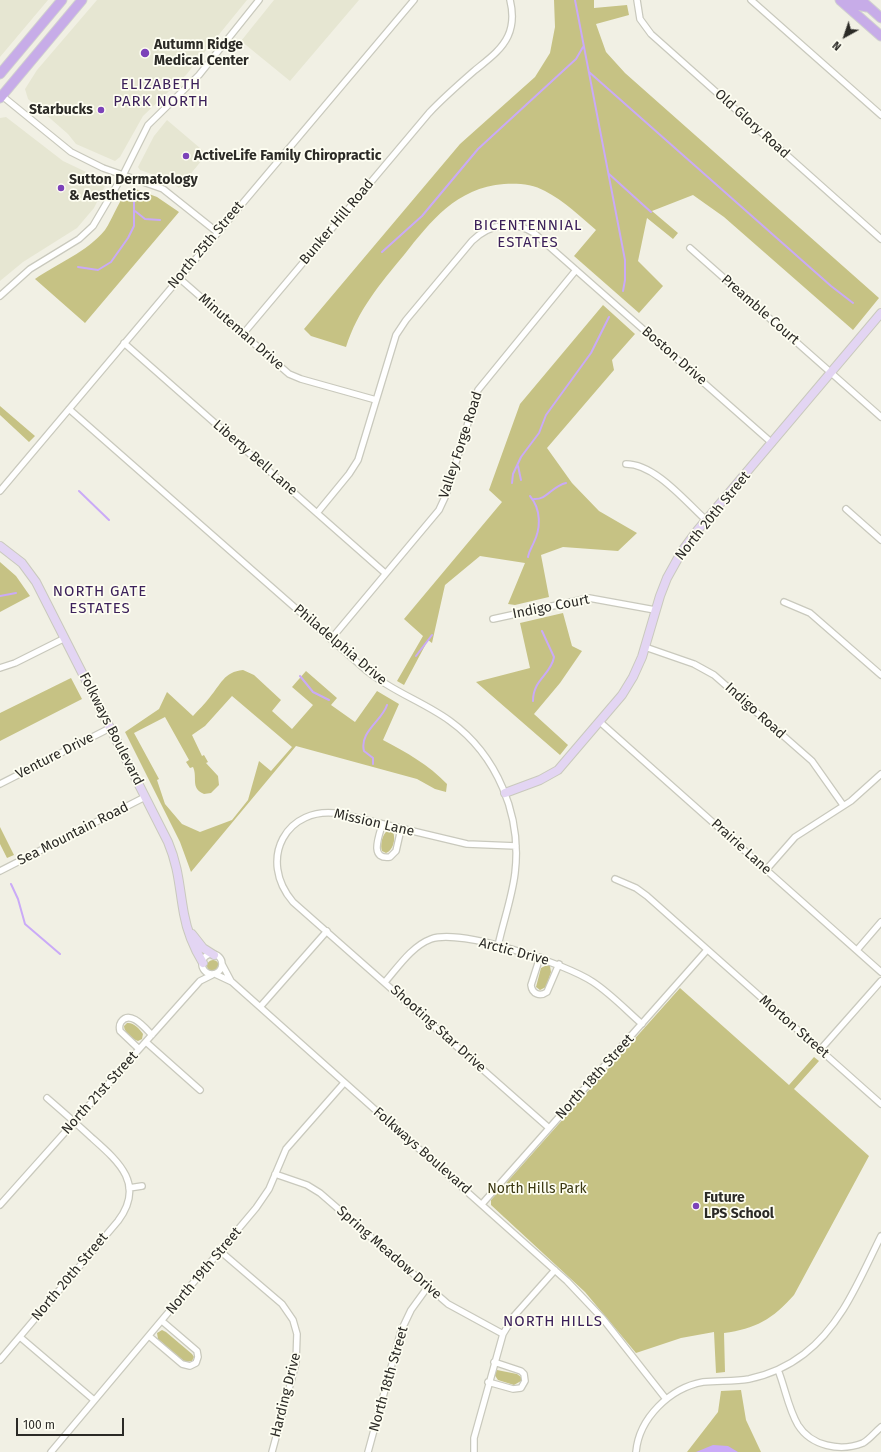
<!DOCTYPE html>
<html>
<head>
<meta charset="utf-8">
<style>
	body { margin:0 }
	#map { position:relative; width:881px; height:1452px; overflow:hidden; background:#f1f0e4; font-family:"Fira Sans",sans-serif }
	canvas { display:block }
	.north { position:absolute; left:825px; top:16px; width:40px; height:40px; -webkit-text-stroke:3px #fefef2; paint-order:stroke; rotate:220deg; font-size:11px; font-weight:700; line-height:16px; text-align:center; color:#2b2a26 }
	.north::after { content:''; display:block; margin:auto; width:14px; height:18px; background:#2b2a26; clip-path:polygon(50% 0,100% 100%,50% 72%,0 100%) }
	.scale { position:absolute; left:16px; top:1418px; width:108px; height:18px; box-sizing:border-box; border:2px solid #2b2a26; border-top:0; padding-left:5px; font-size:12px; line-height:14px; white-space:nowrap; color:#2b2a26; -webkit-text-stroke:3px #fefef2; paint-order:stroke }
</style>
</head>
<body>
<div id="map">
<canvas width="881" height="1452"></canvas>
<div class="north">N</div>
<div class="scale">100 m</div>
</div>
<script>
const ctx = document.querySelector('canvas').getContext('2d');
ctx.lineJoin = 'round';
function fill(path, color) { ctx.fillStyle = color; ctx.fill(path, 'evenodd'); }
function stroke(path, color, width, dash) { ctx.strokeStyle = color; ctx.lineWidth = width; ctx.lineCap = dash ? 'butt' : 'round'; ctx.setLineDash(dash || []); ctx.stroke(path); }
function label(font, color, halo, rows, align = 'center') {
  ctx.font = font + ' "Fira Sans",sans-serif'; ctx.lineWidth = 3.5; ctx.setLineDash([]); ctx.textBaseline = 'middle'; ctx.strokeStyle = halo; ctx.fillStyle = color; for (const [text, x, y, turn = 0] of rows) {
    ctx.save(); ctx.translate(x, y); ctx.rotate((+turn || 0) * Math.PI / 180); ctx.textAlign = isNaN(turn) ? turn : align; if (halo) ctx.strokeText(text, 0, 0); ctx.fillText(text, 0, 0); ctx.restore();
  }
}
fill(new Path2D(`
	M0,0H48L0,57Z
	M97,0H247L186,75L143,116L120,157L115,161L76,144L68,134L28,99L25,89L37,70Z
	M274,0H359L290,81L241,41Z
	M6,117L63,161L103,180L106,184L94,208L77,228L23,262L0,281V118Z
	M167,120L207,154L179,188L166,179L140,170L138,167L154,136Z`), '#e6e6d2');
fill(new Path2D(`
	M554,0H594V8L627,5L629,15L596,24L606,52L625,73L879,298L853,330L724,217L693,195L652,211L678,233L673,239L647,218L638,261L663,286L639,313L574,256L596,230C580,216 564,201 545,191C533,184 517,183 504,184C456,188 431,221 404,255C379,285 358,310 346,347L311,336L304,329L460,144L535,77L550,53L555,27Z
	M133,188L157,197L179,212L85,323L35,279C58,263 87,252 105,230C112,221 123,189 133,188Z
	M603,305L635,334L612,360L614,370L547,448L572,483L599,511L637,533L618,551L563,547L541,555L549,597L515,605L508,604L525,563L480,556L445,585L432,643L428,640L404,685L397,681L423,636L404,619L502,502L489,490L520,404Z
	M0,406L35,436L29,442L0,415Z
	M0,562L16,576L30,596L0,612Z
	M563,613L572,646L582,651L560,683L534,714L568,745L560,755L476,682L530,668L520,623Z
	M243,670L254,675L281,700L272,711L292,729L313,705L292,687L306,671L337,698L331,705L355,722L377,691L399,704L383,740C407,753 428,764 447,784L446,792L435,789L417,779L296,746L191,872L180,842L125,732L159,709L167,692L193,716C198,710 205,704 210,697C221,684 224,672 243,670ZM232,696L292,747L271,771L259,761L248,800L232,820L200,832L182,824L165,804L157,780L159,779L134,733L165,717L189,760L186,762L190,768L193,767C198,778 190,788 204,794L211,793L219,785L218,776L206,763L208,762L204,755L202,756L192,735L205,726Z
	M71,678L82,699L0,741V713Z
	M0,827L14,855L7,858L0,844Z
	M387,831L393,832C396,839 393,851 386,853L382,851C380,845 382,835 387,831Z
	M207 966a6 6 0 1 1 12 0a6 6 0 1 1-12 0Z
	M547,965L550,966L551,972L546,987L540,990L536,987L541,968Z
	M680,988L789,1085L814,1057L819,1061L794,1089L869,1156L794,1295C773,1319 755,1329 724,1333L725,1372L716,1373L714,1332L681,1338L636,1353L585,1292L491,1205V1200Z
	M127,1023C133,1022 140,1029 143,1034L142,1039L138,1041C132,1039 124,1032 124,1026Z
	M162,1330L166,1332L192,1354L194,1357L192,1361L185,1362L158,1339L157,1333Z
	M497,1370L517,1374L521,1377V1381L514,1385L498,1380L494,1374Z
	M741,1390L746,1420L761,1452H687L718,1412L721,1391Z`), '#c6c284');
fill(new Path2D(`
	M713,1445L728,1446L738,1452H696Z`), '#caaaf7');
stroke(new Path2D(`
	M575,0L625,260V280L623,291
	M589,72L831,286L853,303
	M609,174L651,212
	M135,211L145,219L160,220
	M382,252L422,216L478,149L576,59L583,47
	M78,267L98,270L111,262L128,238L134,226V202
	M518,466L521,480
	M512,483L513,474L521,457L539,433L546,415L591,353L609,317
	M79,491L109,520
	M534,499C547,500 552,486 566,483
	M528,557C529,551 532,547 534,542C541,528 541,509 530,496
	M0,596L16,593
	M416,656L432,635
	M300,676L313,692L329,700
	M533,701C533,679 551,675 554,657L542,631
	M373,764V758L364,751C359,732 382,721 387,705
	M11,884L18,899L25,924L60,954`), '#caaaf7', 2);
const street = new Path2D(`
	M637,0L640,19L651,34L881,239
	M751,0L881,115
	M1,95L71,152L103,168L163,189L217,232
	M690,248L881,417
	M179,278L289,374L301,379L376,400
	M0,296L30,269L79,239L93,226L123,175L148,125L199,75L259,0
	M243,334L429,113C443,98 458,85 474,71C486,61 501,51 508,36C513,25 513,12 510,0
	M124,343L385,573
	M69,409L367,671C393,692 424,702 450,721C497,755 522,815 515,873C512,898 503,922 498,946
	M626,464C655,464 685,501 706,520
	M0,491L414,0
	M846,509L881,540
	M317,513L349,474L358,460L396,335L406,320L472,241C489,224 513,220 534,233L772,443
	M784,602L810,613L881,675
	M493,619L589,598L655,610
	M331,639L439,510L446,495L478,390L576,270
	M645,647L694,664L714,675L812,761L843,805
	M0,668L15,663L65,638
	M600,722L881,972
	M0,784L110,728
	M382,825C379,836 369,860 390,857L396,851L401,829
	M516,846L467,844L341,814C286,804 257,860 293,902L549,1128
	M766,870L795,837L851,801L881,774
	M0,871L145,797
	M615,879L636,888L647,896L881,1104
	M857,950L881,922
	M202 964a10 10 0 1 1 20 0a10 10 0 1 1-20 0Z
	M540,957L531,985C532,994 540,997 547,992L559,964
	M222,964L231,981
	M215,974L232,982L567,1281L603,1319L666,1399
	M385,982C398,967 412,946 431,939C461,928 566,964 593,982C611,994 626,1010 642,1024
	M260,1007L327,931
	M146,1042L200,1090
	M139,1049L120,1031C119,1027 119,1025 121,1022C130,1009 145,1028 152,1035
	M820,1050L881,981
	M275,1174L307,1185L320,1193L448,1304L503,1334
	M129,1188L142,1186
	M482,1204L707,950
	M0,1205L200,981L212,975
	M220,1251L282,1304L293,1320L297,1334L296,1363L272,1452
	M149,1336L182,1364L190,1366L196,1363L198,1357L197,1351L162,1321
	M20,1337L94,1400
	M0,1360L118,1221C146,1184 118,1161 91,1137C77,1124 62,1111 47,1098
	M778,1370C785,1387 788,1408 798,1425C811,1446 840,1452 863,1443C870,1439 875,1432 881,1427
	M488,1382L513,1389L521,1388L525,1381L524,1374L521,1371L494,1362
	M51,1452L256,1208L269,1189L286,1149L344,1083
	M368,1452L401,1331L411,1310L427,1288
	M474,1452V1438L503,1334L514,1316L555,1270
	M636,1452C639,1418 670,1388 703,1382C718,1380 733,1382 749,1379C768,1375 787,1367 804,1354C842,1325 860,1278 881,1236`);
const secondary = new Path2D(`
	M0,546L22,563L36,582L168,842C179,868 179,887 184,914C187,931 194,948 203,963
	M505,793L540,780L558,770L622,695L633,677L642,657L660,596L667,578L682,551L696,532L881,313
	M192,934L203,948L214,955`);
const primary = new Path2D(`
	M840,0L881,36
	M850,0L857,5L867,7
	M861,0L881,18
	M0,74L62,0
	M0,98L82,0`);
stroke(street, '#c9c9bd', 8);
stroke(secondary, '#c9c9bd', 10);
stroke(primary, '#d0d0cf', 11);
stroke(street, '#fff', 5.5);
stroke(secondary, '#e3d5f3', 8);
stroke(primary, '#c7ace8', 9);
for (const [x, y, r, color] of [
	[145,53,5,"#7c42b9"],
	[101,110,4,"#7c42b9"],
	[186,156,4,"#7c42b9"],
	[61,188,4,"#7c42b9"],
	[696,1206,4,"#7c42b9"]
]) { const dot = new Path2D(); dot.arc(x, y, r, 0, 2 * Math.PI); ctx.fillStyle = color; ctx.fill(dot); stroke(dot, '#fefef2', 1.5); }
label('bold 14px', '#2b2a26', '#fefef2', [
	["Autumn Ridge",154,45],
	["Medical Center",154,61],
	["Starbucks",93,110,"right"],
	["ActiveLife Family Chiropractic",194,156],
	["Sutton Dermatology",69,180],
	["& Aesthetics",69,196],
	["Future",704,1198],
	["LPS School",704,1214]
], 'left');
label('14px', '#2b2a26', '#fefef2', [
	["Old Glory Road",752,124,42],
	["Bunker Hill Road",337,222,-50],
	["North 25th Street",206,245,-50],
	["Preamble Court",760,310,41],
	["Minuteman Drive",241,332,41],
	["Boston Drive",674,356,41],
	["Valley Forge Road",461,445,-72],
	["Liberty Bell Lane",255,458,41],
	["North 20th Street",713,516,-51],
	["Indigo Court",551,607,-11],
	["Philadelphia Drive",340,645,40],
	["Indigo Road",755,711,42],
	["Folkways Boulevard",111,729,63],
	["Venture Drive",55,756,-27],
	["Mission Lane",374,823,13],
	["Sea Mountain Road",73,834,-27],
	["Prairie Lane",741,847,42],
	["Arctic Drive",514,952,15],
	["Morton Street",794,1027,41],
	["Shooting Star Drive",438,1029,42],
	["North 18th Street",595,1077,-48],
	["North 21st Street",100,1093,-48],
	["Folkways Boulevard",422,1151,41],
	["Spring Meadow Drive",389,1253,41],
	["North 19th Street",204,1271,-50],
	["North 20th Street",70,1277,-50],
	["North 18th Street",389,1379,-74],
	["Harding Drive",286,1395,-76]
]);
label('14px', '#3a3711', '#fefef2', [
	["North Hills Park",537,1189]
]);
ctx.letterSpacing = '1px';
label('15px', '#3c215a', '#fefef2', [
	["ELIZABETH",161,85],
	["PARK NORTH",161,102],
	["BICENTENNIAL",528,226],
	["ESTATES",528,243],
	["NORTH GATE",100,592],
	["ESTATES",100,609],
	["NORTH HILLS",553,1322]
]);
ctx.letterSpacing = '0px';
</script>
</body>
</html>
